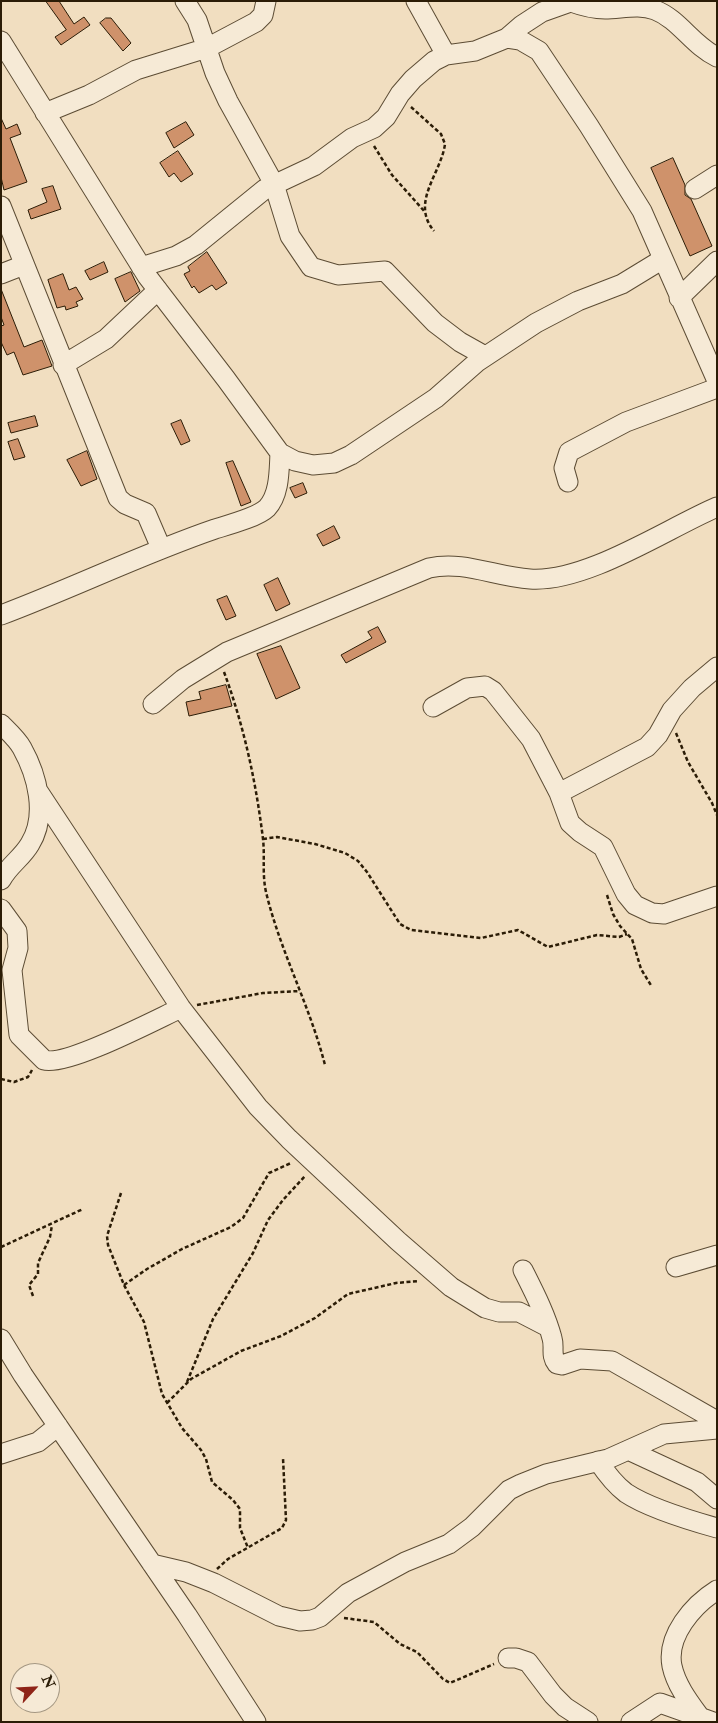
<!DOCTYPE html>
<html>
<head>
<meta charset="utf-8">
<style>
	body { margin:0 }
	#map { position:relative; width:718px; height:1723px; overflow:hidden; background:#f1dec0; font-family:"IM FELL Double Pica",serif }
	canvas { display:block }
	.frame { position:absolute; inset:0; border:2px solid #2b1c06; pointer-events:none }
	.north { position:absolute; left:10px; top:1663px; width:50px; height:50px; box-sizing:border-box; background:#f6ead6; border:1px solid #a59883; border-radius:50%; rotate:65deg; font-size:14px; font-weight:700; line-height:20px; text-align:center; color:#2b1c06 }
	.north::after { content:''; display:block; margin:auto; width:18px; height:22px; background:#8f2418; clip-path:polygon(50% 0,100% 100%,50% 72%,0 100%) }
</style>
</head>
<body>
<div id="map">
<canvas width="718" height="1723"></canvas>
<div class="frame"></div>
<div class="north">N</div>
</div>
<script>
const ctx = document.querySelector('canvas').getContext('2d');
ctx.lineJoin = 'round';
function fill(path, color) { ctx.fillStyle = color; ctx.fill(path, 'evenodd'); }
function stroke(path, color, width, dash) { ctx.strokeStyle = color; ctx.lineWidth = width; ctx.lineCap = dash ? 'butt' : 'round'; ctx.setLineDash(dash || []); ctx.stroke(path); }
const building = new Path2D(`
	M46,1H59L74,24L84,17L90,25L61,45L55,37L66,30Z
	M106,18H111L131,43L123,51L100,23Z
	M1,118L6,129L17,124L21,134L10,138L27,182L4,190L1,177Z
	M186,122L194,135L174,148L166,133Z
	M178,151L193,174L181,182L174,173L169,177L160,163Z
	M673,158L685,185V195L691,199L712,246L690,256L651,168Z
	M53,186L61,209L31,219L28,210L47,202L42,189Z
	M207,252L227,283L216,290L212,285L199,293L194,286L192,288L184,274L190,271L188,267Z
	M104,262L108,272L90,280L85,271Z
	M131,272L140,291L125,302L115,279Z
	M63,274L69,290L76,287L83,299L76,302L78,306L66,310L65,306L57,308L48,280Z
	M1,289L24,347L42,340L52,366L23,375L14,352L7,355L1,342V326L4,325L1,317Z
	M35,416L38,426L11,433L8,423Z
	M181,420L190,441L181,445L171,424Z
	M18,439L25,457L14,460L8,442Z
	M87,451L97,479L81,486L67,460Z
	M233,461L251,502L241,506L226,463Z
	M303,483L307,493L295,498L290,488Z
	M334,526L340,538L323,546L317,535Z
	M278,578L290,604L276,611L264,585Z
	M227,596L236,616L226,620L217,600Z
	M378,627L386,642L346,663L341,655L372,638L368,632Z
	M281,646L300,688L276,699L257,654Z
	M226,685L232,706L189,716L186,702L201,699L199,692Z`);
fill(building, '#cf926b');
stroke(building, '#2b1c06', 1);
const minor = new Path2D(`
	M185,1L197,20L215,73L228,101L274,184L290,236L311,267L338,275L385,271L435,323L460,342L485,356
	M416,1L446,55
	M571,2C582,6 592,9 605,9C621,9 639,4 655,10C679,19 693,46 717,57
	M507,38L522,25L542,12L573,1
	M1,41L147,276L226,379L280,453L295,461L313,465L334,463L351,455L436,398L477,362L536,323L578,301L622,284L663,259
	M45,113L89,95L136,70L207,48L256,22L263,15L266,1
	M695,189L717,175
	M1,206L118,498L125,504L146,513L161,548
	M141,267L176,256L196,245L265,189L314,166L352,138L374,128L386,117L400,94L413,79L434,61L446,55L475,51L507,38L520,40L539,51L589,126L642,211L717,381
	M1,274L24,265
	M679,298L717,261
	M63,365L106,339L158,290
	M568,482L564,468L569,452L626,422L717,388
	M1,615C73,588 142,554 215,529C228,525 258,517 267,508C280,494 279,470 280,453
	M153,704L183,679L227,652L429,568C463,560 496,577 530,579C586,583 666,529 717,507
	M433,707L467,688L485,686L493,691L531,739L559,793L570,823L580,832L603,847L626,894L635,905L652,913L664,914L717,896
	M1,724C8,731 17,739 22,748C37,775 48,815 30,844C22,858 9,865 1,880
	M38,791L181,1008L258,1107L289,1139L398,1241L451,1287L485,1308L499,1312H519L548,1327
	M559,793L647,747L658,735L672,710L692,688L717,667
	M1,909L17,931L18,948L12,970L19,1035L44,1060C66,1067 155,1020 181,1008
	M676,1267L717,1255
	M523,1270C534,1292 546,1315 552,1338C555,1348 550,1355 557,1364L562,1365L580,1359L612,1361L717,1421
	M1,1339L23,1375L187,1615L256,1722
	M628,1450L697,1482L717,1499
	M1,1454L38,1442L58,1426
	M598,1461C606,1473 614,1484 626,1493C647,1507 692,1521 717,1528
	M152,1564L186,1572L214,1583L279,1616L300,1621L312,1620L320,1617L348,1593L405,1562L449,1544L472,1527L509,1490L521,1484L546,1474L608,1459L664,1434L717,1429
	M508,1658H516L528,1662L553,1695L565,1707L588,1722
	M700,1717C689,1702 676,1685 672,1666C666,1636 693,1605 717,1590
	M631,1722L660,1703L713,1722`);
stroke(minor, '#5c4c34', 21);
stroke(new Path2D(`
	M411,107L441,134L445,144C441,174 410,202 434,231
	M374,146L392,175L425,212
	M224,672C244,726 256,782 263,839C265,857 262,874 266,892C280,951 310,1006 325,1065
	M676,733L688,762L712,803L717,815
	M263,839L277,837L315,844L345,853L358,861L367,872L400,924L411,930L481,938L518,930L548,947L597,935L619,937L627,934
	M607,895L613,914L620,926L632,939L641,969L652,987
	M197,1005L263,993L300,991
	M1,1079L14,1082L28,1077L32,1070
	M121,1193L107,1236L108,1245L124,1285L144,1322L162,1394L182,1428L201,1450L206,1459L212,1482L233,1500L240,1509V1528L248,1548
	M1,1247L83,1209
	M124,1285L147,1269L182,1249L231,1227L243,1218L269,1173L291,1163
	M33,1296L29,1285L38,1274V1263L50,1237L52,1225
	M187,1382L213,1319L253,1253L268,1220L283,1200L305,1176
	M167,1403L191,1379L241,1351L281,1336L315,1318L348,1294L396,1283L419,1281
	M217,1569L228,1559L282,1528L286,1520L283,1458
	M344,1618L374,1622L400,1644L417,1652L443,1679L450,1683L494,1664`), '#2b1c06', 2.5, [4, 2.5]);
stroke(minor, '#f6ead6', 19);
</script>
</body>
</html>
